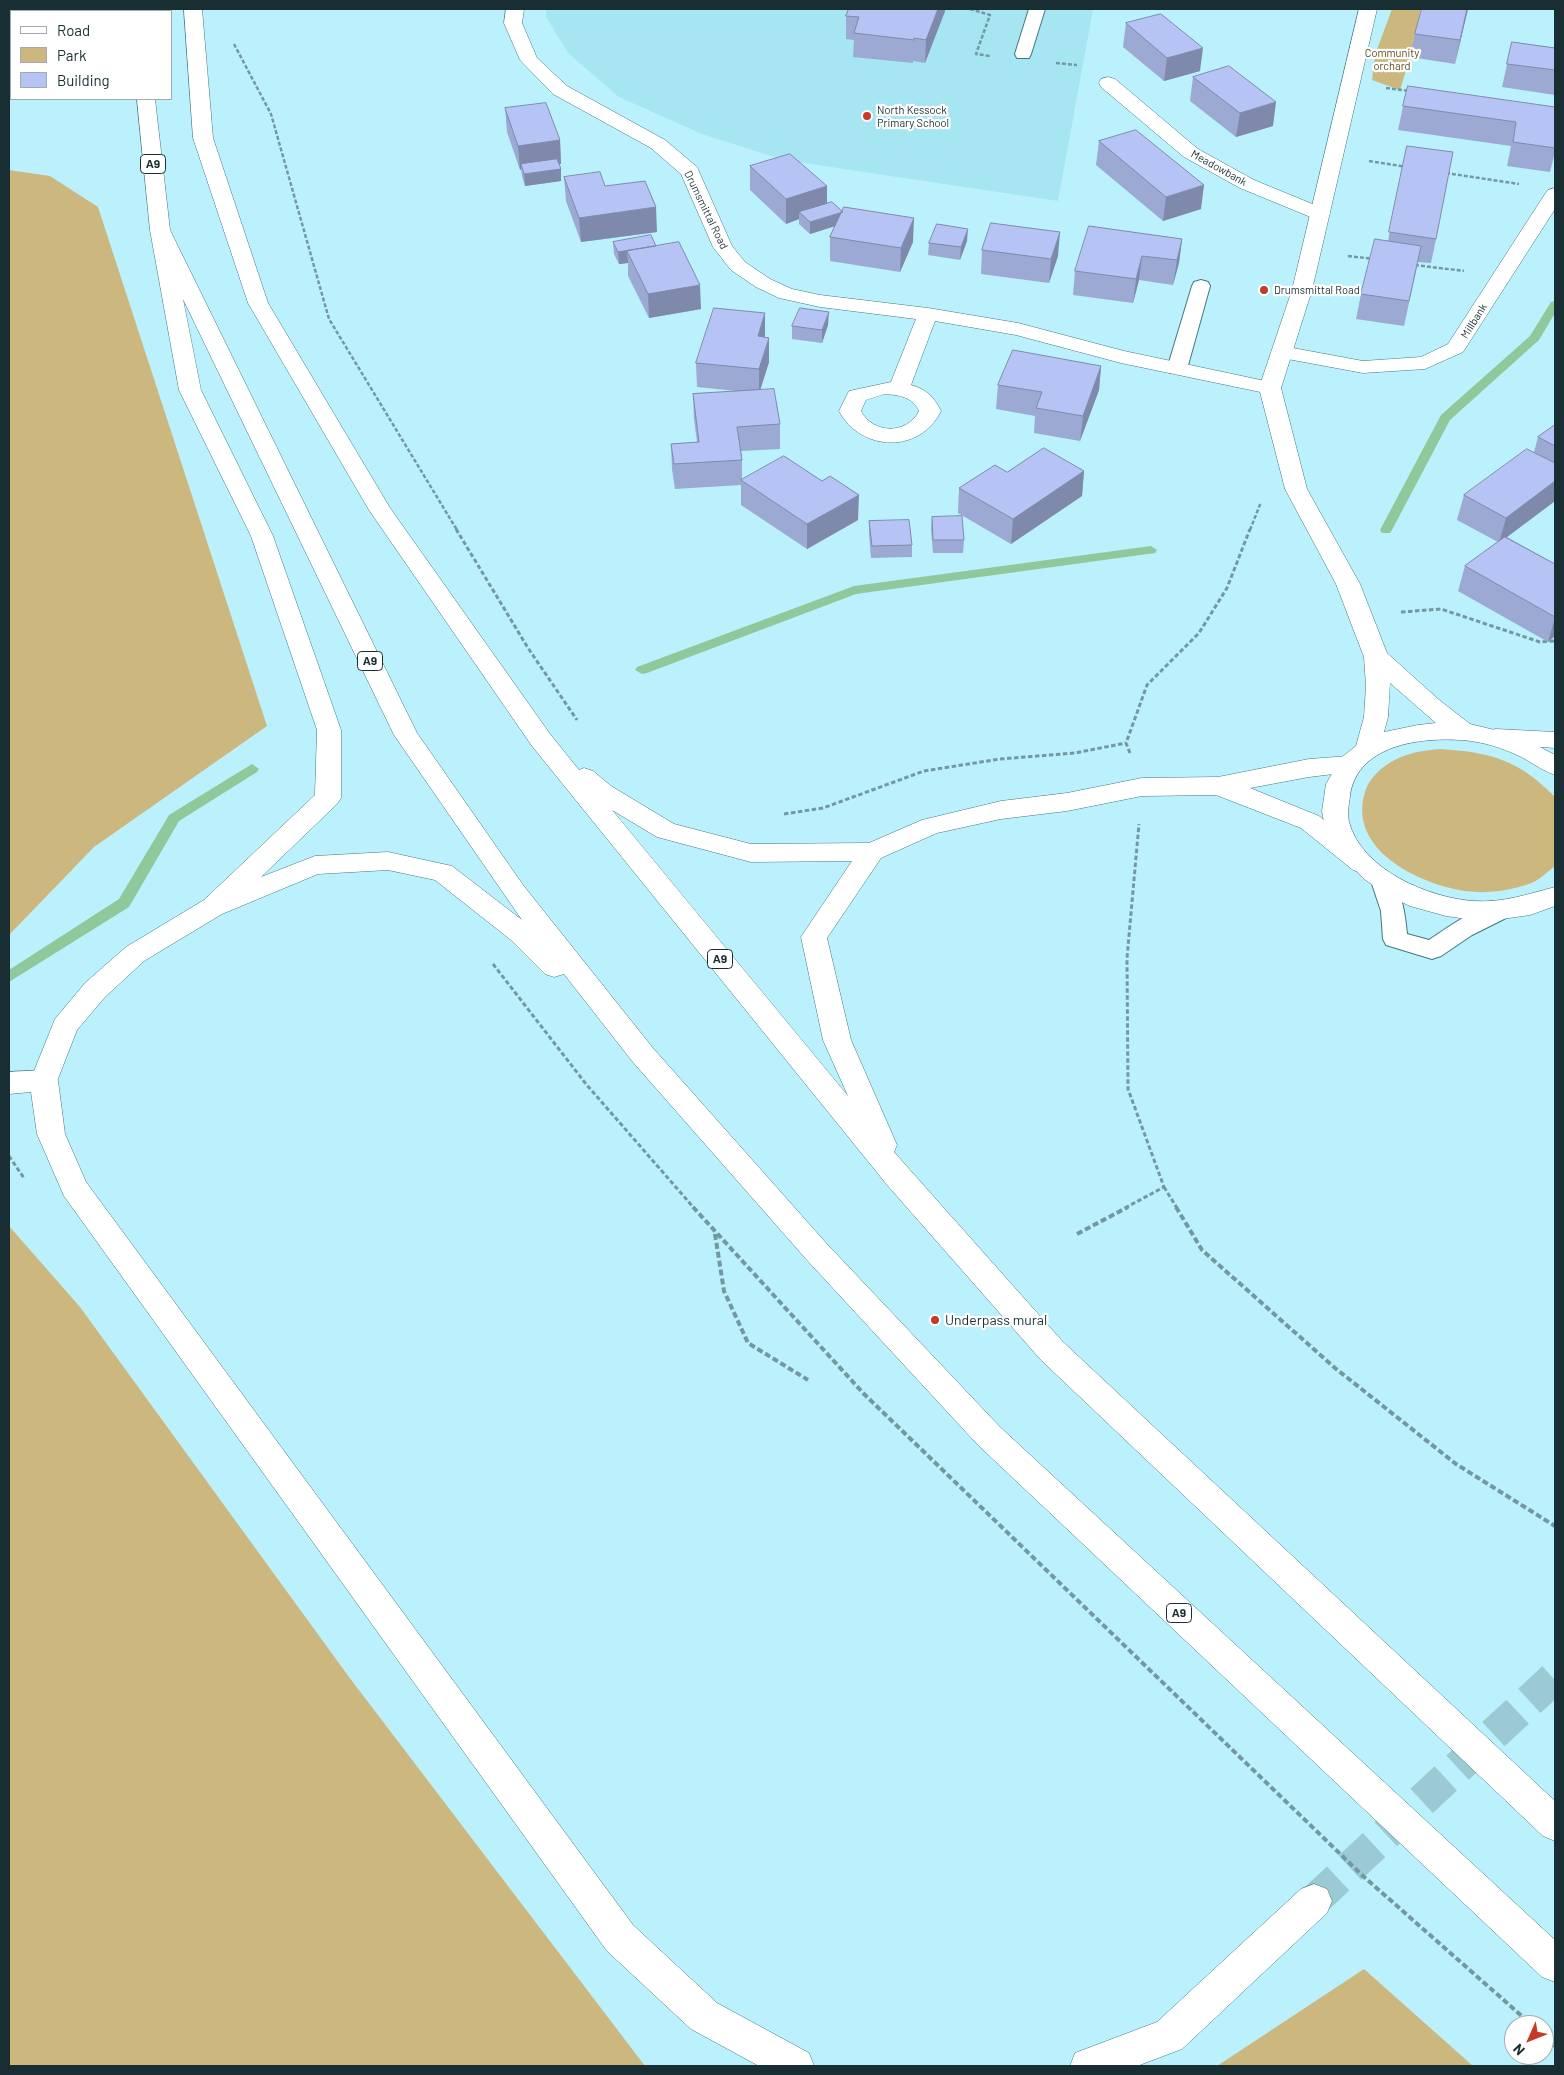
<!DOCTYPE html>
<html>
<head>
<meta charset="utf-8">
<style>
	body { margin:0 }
	#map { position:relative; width:1564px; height:2075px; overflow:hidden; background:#bbf1fc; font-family:Barlow,sans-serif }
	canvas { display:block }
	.frame { position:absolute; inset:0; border:10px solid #192e32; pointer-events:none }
	.legend { position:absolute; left:10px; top:10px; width:162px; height:90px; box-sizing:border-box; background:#fff; border:1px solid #a3abad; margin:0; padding:6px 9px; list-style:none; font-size:15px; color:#192e32 }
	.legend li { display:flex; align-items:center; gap:10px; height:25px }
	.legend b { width:25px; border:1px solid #a3abad }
	.north { position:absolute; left:1504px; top:2015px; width:50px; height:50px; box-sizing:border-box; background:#fff; border:1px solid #a3abad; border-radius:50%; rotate:226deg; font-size:14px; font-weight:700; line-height:20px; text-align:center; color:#192e32 }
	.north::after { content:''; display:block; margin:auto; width:18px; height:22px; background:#c63a26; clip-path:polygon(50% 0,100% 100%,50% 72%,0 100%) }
</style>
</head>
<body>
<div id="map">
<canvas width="1564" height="2075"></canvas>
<div class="frame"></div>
<ul class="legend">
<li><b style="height:6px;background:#fff"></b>Road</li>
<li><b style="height:14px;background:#ccb87e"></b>Park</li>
<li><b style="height:14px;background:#b5c4f4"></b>Building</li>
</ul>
<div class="north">N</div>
</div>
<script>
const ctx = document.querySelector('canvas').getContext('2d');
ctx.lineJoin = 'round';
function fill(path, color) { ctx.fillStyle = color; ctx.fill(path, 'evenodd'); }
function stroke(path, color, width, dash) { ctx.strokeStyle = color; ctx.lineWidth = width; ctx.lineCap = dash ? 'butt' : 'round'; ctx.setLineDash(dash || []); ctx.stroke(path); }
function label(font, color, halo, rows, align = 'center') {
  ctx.font = font + ' Barlow,sans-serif'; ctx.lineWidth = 4.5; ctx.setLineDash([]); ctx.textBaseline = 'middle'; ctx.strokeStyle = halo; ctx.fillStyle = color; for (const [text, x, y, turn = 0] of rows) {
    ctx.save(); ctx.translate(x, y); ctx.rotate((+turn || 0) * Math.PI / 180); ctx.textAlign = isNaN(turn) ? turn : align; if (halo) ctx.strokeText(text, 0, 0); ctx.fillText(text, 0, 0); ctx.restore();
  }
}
fill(new Path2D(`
	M546,9H1093L1058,201L784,160L702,134L619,97L568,53L546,17Z`), '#a6e5f2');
fill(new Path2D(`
	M1392,9H1421L1410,57L1400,90L1372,80L1375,55Z
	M9,170L50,176L98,207L267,726L94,847L9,935Z
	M1440,749C1490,752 1519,760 1555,797L1554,867C1546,873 1538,881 1529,884C1508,891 1486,894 1465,891C1418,884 1347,849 1365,792C1371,773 1391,759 1410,754C1419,751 1430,750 1440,749Z
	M9,1226L80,1307L349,1677L645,2066H9Z
	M1364,1969L1473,2066H1217Z`), '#ccb87e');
fill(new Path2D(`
	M1555,301V313L1539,340L1450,420L1392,530L1390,533H1382L1380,530L1441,415L1530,336L1551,302Z
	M1151,546L1157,550L1155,553L856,594L647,673L642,674L635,670L637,667L854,586Z
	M252,764L259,769L257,772L179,821L129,907L9,982V970L119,899L169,815Z`), '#8ec89b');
stroke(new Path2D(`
	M1314,1901L1555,1677`), '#9bcad4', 33, [33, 16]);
const lane = new Path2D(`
	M1029,9H1045L1031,54L1029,58H1017L1015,54Z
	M1201,280L1208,282L1210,286L1187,369L1184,373H1170L1167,369L1192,286L1194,282Z
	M1383,873L1391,875C1402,893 1405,913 1407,934L1429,940C1447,928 1487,898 1508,905L1512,911L1508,917L1472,935L1441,956L1432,959L1386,945L1383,939L1381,911L1371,881L1375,875Z`);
const street = new Path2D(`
	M506,9H524L522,23L537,58L567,86L665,140L697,167L732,246L745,262L770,279L792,289L820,295L928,308L1018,323L1124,351L1270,382L1278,383L1281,388L1278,393L1270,394L1121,363L1016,335L935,321L911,385C926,389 934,397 941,411C920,454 861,452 839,411L849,391L891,382L916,319L820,307L779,298L756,287L731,270L713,247L681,174L651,148L553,94L520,60L504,23ZM885,394C899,395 913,397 919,411C907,435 873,434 861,411L866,400Z
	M1108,77L1115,79L1198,149L1254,180L1327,210L1330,214L1327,218H1313L1240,188L1184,157L1101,87L1099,83L1101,79Z
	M1555,188V209L1463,352L1425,369L1363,373L1282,358L1275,356L1271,352L1275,348L1282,346L1363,361L1421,357L1448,344L1545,194L1548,190Z
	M1496,729L1555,732V748L1487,743L1484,737L1487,731Z`);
const secondary = new Path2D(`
	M1359,9H1377L1312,290L1281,388L1307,489L1360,584L1387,653L1438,699L1470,724L1519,736L1555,755V775C1544,771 1535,765 1525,759C1508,750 1491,744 1471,741C1428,736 1357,742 1350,796C1349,805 1347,813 1349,822C1362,870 1429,898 1474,901C1503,903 1528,894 1555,887V906L1530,915L1502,919L1474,920L1446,916L1410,906L1385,894L1363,878L1341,854L1324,822L1322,811L1326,784L1342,757L1356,746L1364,717L1366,686L1364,657L1336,584L1285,489L1259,388L1292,290ZM1390,683L1436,723L1418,725L1384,732L1388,717Z
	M44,1070L54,1073L58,1081L65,1134L86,1182L633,1925L717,2003L809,2053L814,2066H759L691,2029L607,1951L64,1196L37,1134L31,1092L9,1094V1072Z
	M1314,1884L1327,1889L1332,1901L1327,1913L1182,2049L1137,2066H1070L1075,2053L1157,2022L1301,1889Z`);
const highway = new Path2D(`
	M128,9H146V11H128Z
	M184,9H202L213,138L268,303L390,508L550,734L579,770L584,768L593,771L611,786L674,824L751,844L869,843L922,820L1001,801L1067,793L1142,778L1218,777L1309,759L1349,756L1358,759L1361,765L1358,771L1309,777L1250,788L1319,816L1371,858L1375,864L1371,870L1362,873L1353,870L1301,828L1216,795L1142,796L1067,811L1001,819L937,833L881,858L827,938L851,1040L897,1145L894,1152L1063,1342L1555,1801V1841L1543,1836L1041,1360L888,1186L532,746L369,510L248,303L193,138ZM612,810L657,837L751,862L852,861L801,937L823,1040L848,1096Z
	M137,99H155L170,230L417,733L523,885L652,1047L826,1243L1000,1427L1555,1940V1982L1542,1977L978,1445L806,1259L632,1061L564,974L554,977L545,974L511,940L435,880L388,870L318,874L222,914L144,961L105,997L77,1030L54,1089L44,1092L34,1089L30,1081L55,1019L85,983L126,947L204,900L315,795L317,730L251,536L179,390L150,230ZM183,299L394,735L522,920L452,866L388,852L315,856L261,877L337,804L341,798V730L273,536L201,390Z`);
stroke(lane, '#447680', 2);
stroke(street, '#447680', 1);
stroke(secondary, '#447680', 1);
stroke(highway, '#447680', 1);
stroke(new Path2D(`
	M970,9L990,15L976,54L990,56
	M234,44L271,114L329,319L457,530
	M1056,63L1077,65
	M1386,88L1410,91
	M1369,161L1407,167
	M1446,173L1519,184
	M1348,256L1374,259
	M1415,265L1464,271
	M1250,530L1261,502`), '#7299a1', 2.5, [4, 2]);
stroke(new Path2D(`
	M456,529L528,648L577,720
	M1401,612L1441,609L1540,642L1555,641
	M1130,753L1126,743L1147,685L1199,633L1227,588L1250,529
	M784,814L823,808L924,771L1000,759L1075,753L1126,743
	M493,964L586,1084L694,1208
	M9,1156L24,1178
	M1164,1187L1177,1208
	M1125,1208L1164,1187L1128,1089L1127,958L1139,824`), '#7299a1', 3, [4.5, 2.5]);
stroke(new Path2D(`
	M693,1207L864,1394L1363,1876L1532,2025
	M1176,1207L1202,1250L1335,1368L1456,1464L1555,1526
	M715,1234L724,1291L748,1343L808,1380
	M1077,1234L1128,1207
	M1544,2036L1555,2046`), '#7299a1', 4, [6, 3]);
fill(lane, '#fff');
fill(street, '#fff');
fill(secondary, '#fff');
fill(highway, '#fff');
fill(new Path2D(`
	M849,9H945V11L925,63L913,61V63L853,57L854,40L846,39V16Z
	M1468,9L1455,64L1410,57L1415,34Z
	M1126,23L1200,71L1164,81L1123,47Z
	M1512,42L1555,48V95L1502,87Z
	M1193,77L1273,126L1236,137L1190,101Z
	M1403,106L1555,107V152L1550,172L1507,166L1511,146L1398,130Z
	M505,108L560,140L561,164H559L561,181L525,186L522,176L521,169L520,170L507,132Z
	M1099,141L1201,209L1163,221L1096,165Z
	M1407,146L1436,239L1431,263L1418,262L1404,326L1356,319L1361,294L1388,241Z
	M750,166L827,186V203L842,211L913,242L900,272L830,261V237L835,226L810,234L799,224V219L786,224L750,190Z
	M564,177L605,186L657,232L581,242L566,201Z
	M1182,239L1179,263L1173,285L1139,280L1133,303L1073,295L1075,271Z
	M967,241L960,260L928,255L929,243Z
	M613,242L656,246L701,309L649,318L628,276V263L619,264L614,254Z
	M982,250L1058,256L1049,283L981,274Z
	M765,313V337L769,338V362L760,390L780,424V449L741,451L742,460V479L858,520L807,549L741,505V485L675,489L672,469L671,444L697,442L694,419L693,394L736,391L697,387L696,363Z
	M828,325L822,343L792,339V326Z
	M1101,366L1099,390L1080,441L1034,433L1035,416L996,409L998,385Z
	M1555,425V501L1507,537L1555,564V636L1548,642L1458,591L1465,566L1498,542L1457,520L1464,495L1534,452L1538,437Z
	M1084,471L1082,496L1011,544L958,513L959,488L1007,472Z
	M932,517L964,540L963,553H933L931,529Z
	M869,521L912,545V557L871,558L869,533Z`), '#9ca9d2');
fill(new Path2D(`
	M938,9H945V11L925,63L926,40Z
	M1467,9H1468L1455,64L1460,40Z
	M1203,48L1200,71L1164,81L1167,58Z
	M1276,102L1273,126L1236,137L1240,113Z
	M560,140L561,164L522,169L521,164V169L520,170L518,146Z
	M561,169V181L525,186L524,174Z
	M1204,185L1201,209L1163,221L1166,197Z
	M827,186V211L799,212V219L786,224V199Z
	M656,207L657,232L581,242L579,218Z
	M843,212L842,224L810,234V222Z
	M914,218L913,242L900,272L901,248Z
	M968,229L967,241L960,260L961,247Z
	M1060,232L1058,256L1049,283L1051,259Z
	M1182,239L1179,263L1173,285L1177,260Z
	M656,246L627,251L628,263L619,264L618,252Z
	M1142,256L1139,280L1133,303L1136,279Z
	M700,285L701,309L649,318L648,294Z
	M829,312L828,325L822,343V330Z
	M765,313V338L758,336Z
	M769,338V362L759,394V369Z
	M1101,366L1099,390L1080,441L1083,416Z
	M1084,471L1082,496L1011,544L1013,519Z
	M1555,481V501L1499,543L1506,518Z
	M859,495L858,520L807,549V524Z
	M1555,617V636L1548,642Z`), '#7f89ab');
const building = new Path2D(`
	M849,9H938L926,40L914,38V40L854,33L859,17L846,16Z
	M1422,9H1467L1460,40L1415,34Z
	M1161,14L1203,48L1167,58L1126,23Z
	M1512,42L1555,48V70L1507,64Z
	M1229,66L1276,102L1240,113L1193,77Z
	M1408,86L1555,107V148L1513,142L1516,122L1403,106Z
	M546,103L560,140L518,146L505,108Z
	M1136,130L1204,185L1166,197L1099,141Z
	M1407,146L1453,152L1436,239L1389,232Z
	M790,154L827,186L786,199L750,166Z
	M557,159L561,169L524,174L521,164Z
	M600,172L605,186L645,181L656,207L579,218L564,177Z
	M832,202L843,212L810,222L799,212Z
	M844,207L914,218L901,248L830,237Z
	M991,223L1060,232L1051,259L982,250Z
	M937,224L968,229L961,247L929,243Z
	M1089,226L1182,239L1177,260L1142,256L1136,279L1075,271Z
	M651,235L656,246L618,252L613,242Z
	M1375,239L1421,246L1409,301L1361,294Z
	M679,242L700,285L648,294L627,251Z
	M714,308L765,313L758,336L769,338L759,369L696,363Z
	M800,308L829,312L822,330L792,326Z
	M1013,350L1101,366L1083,416L1036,408L1042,392L998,385Z
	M774,389L780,424L737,427L742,460L674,464L671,444L699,442L693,394Z
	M1555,425V446L1538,437Z
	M1044,448L1084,471L1013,519L959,488L995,465L1007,472Z
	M1527,449L1555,463V481L1506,518L1464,495Z
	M784,456L822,481L830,476L859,495L807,524L741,480Z
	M962,516L964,540H933L932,517Z
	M909,520L912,545L872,546L869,521Z
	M1505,537L1555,564V617L1465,566Z`);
fill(building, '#b5c4f4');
stroke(building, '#7f89ab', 1);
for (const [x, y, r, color] of [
	[867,116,5,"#c63a26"],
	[1264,290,5,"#c63a26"],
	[935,1320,5,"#c63a26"]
]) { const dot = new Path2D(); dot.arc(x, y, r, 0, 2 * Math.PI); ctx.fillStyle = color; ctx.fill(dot); stroke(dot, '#fff', 2); }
label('11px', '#5d4d1c', '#fff', [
	["Community",1392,53],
	["orchard",1392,66]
]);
label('11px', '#192e32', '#fff', [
	["North Kessock",877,110],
	["Primary School",877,123],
	["Drumsmittal Road",1274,290]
], 'left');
label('11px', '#192e32', '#fff', [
	["Meadowbank",1219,168,29],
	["Drumsmittal Road",706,210,64],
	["Millbank",1474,321,-58]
]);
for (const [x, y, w] of [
	[153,164,25],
	[370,661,25],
	[720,959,25],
	[1179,1613,25]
]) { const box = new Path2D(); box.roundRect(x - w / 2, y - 9.5, w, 19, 4); ctx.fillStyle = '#fff'; ctx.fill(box); stroke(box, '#192e32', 1); }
label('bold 12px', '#192e32', null, [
	["A9",153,164],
	["A9",370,661],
	["A9",720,959],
	["A9",1179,1613]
]);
label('14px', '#192e32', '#fff', [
	["Underpass mural",945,1320]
], 'left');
</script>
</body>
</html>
